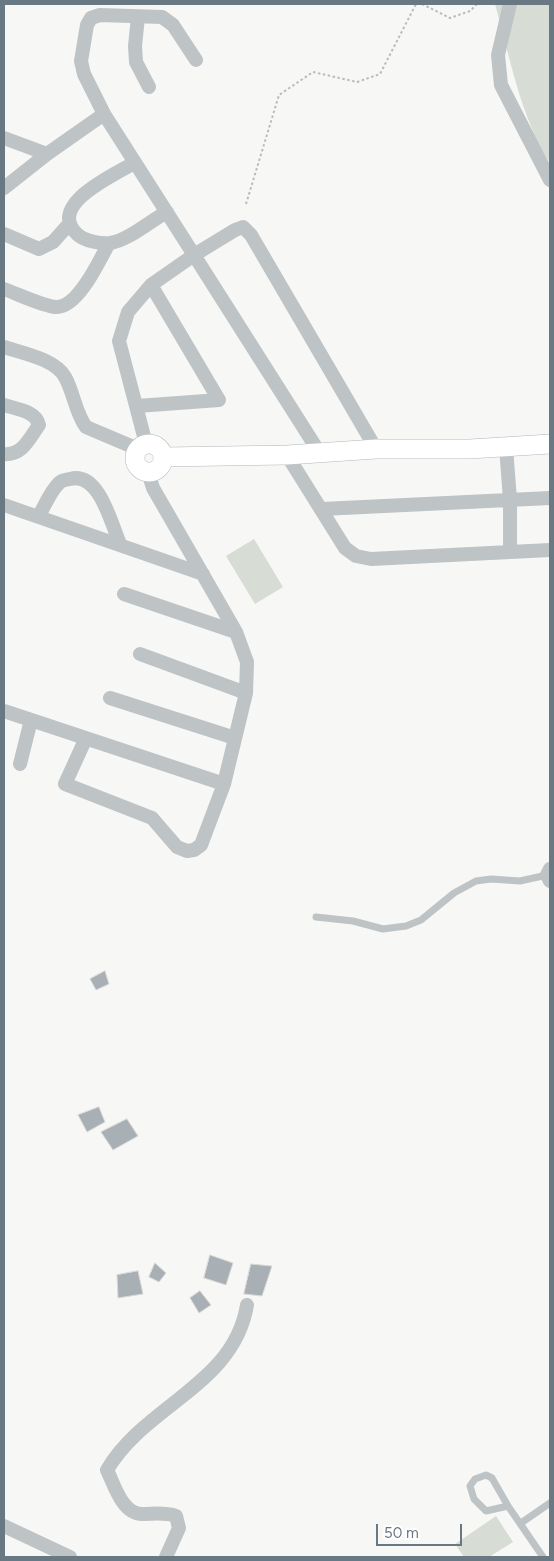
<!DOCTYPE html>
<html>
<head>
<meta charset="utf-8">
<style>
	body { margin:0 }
	#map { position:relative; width:554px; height:1561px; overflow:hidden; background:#f7f7f5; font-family:Figtree,sans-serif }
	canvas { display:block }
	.frame { position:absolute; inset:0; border:5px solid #687984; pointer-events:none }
	.scale { position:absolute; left:376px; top:1524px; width:86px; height:22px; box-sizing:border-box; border:2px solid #687984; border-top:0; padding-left:6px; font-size:15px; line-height:18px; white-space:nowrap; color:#687984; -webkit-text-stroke:4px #fff; paint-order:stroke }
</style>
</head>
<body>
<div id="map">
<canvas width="554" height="1561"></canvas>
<div class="frame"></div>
<div class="scale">50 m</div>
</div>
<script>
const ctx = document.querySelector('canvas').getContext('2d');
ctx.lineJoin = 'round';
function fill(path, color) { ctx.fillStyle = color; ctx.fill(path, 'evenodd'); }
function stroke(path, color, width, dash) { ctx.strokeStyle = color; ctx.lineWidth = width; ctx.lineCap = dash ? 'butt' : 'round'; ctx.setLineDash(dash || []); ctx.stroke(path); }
fill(new Path2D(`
	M495,4H550V163C520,116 510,57 495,4Z
	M254,539L283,587L255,604L226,556Z
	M496,1516L513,1542L489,1557H464L455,1544Z`), '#d7dcd4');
const building = new Path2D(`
	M105,971L109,984L96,990L90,979Z
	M99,1107L105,1122L87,1132L78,1115Z
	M127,1119L138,1136L113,1150L101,1132Z
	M210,1255L233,1263L226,1285L204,1278Z
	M155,1263L166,1273L159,1282L149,1277Z
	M251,1264L272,1266L262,1296L244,1294Z
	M138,1271L143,1294L118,1298L117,1275Z
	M200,1291L211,1305L199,1313L190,1298Z`);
fill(building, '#a8b0b5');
stroke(building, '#d9d9d7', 1);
const secondary = new Path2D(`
	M135 458a14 14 0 1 1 28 0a14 14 0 1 1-28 0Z
	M164,457L287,455L376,449H470L550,444`);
stroke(secondary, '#b1b7bb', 20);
stroke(new Path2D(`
	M422,4L450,18L470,11L477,4
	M246,204L279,95L313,72L357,82L380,74L416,4`), '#b9bcbe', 2, [2.5, 2.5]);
stroke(new Path2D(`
	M316,917L353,921L383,929L406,926L421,920L454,893L476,881L491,879L520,881L547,875
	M508,1506L486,1511L474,1499L470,1486L475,1479L486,1475L492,1478L508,1506L543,1557
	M521,1523L550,1503`), '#bec3c6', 7);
stroke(new Path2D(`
	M510,4L498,55L501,85L550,180
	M138,17L135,46L136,62L149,87
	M196,60L173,25L162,17L100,15L91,18L87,25L81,61L84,74L104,114L194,255L235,230L243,227L251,235L376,449
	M4,138L47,154
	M134,163C114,175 46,205 77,234C84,241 101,244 110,243C129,240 150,221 167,212
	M4,188L47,154L104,114
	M4,234L39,249L53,242L70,223
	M4,289C18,294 42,306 56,307C78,308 99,261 109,243
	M4,347C22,353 55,359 65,377C74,393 75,412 86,427L138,449
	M4,405C16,409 36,411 39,425C29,439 22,456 4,454
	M137,406L219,400L151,285
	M146,444L119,341L128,312L151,285L194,255L319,452
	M506,447L510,500V552
	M287,455L345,548L356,556L371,559L550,550
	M4,505L203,574
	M322,509L550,498
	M39,516C45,505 50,492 59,483C62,480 65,480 70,479C99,471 111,523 120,544
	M124,594L236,632
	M140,654L246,693
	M110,698L235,738
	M4,711L224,784
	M86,738L65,784L152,818L177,847L187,851L194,850L201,845L224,784L246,693L247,662L236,632L153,488L148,472
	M20,764L31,720
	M550,869L547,875L550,881
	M4,1526L70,1557
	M166,1557L179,1528L176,1516C165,1512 154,1514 142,1514C122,1514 114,1484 107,1470C145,1405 234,1385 247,1305`), '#bec3c6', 14);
stroke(secondary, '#fff', 19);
</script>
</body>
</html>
